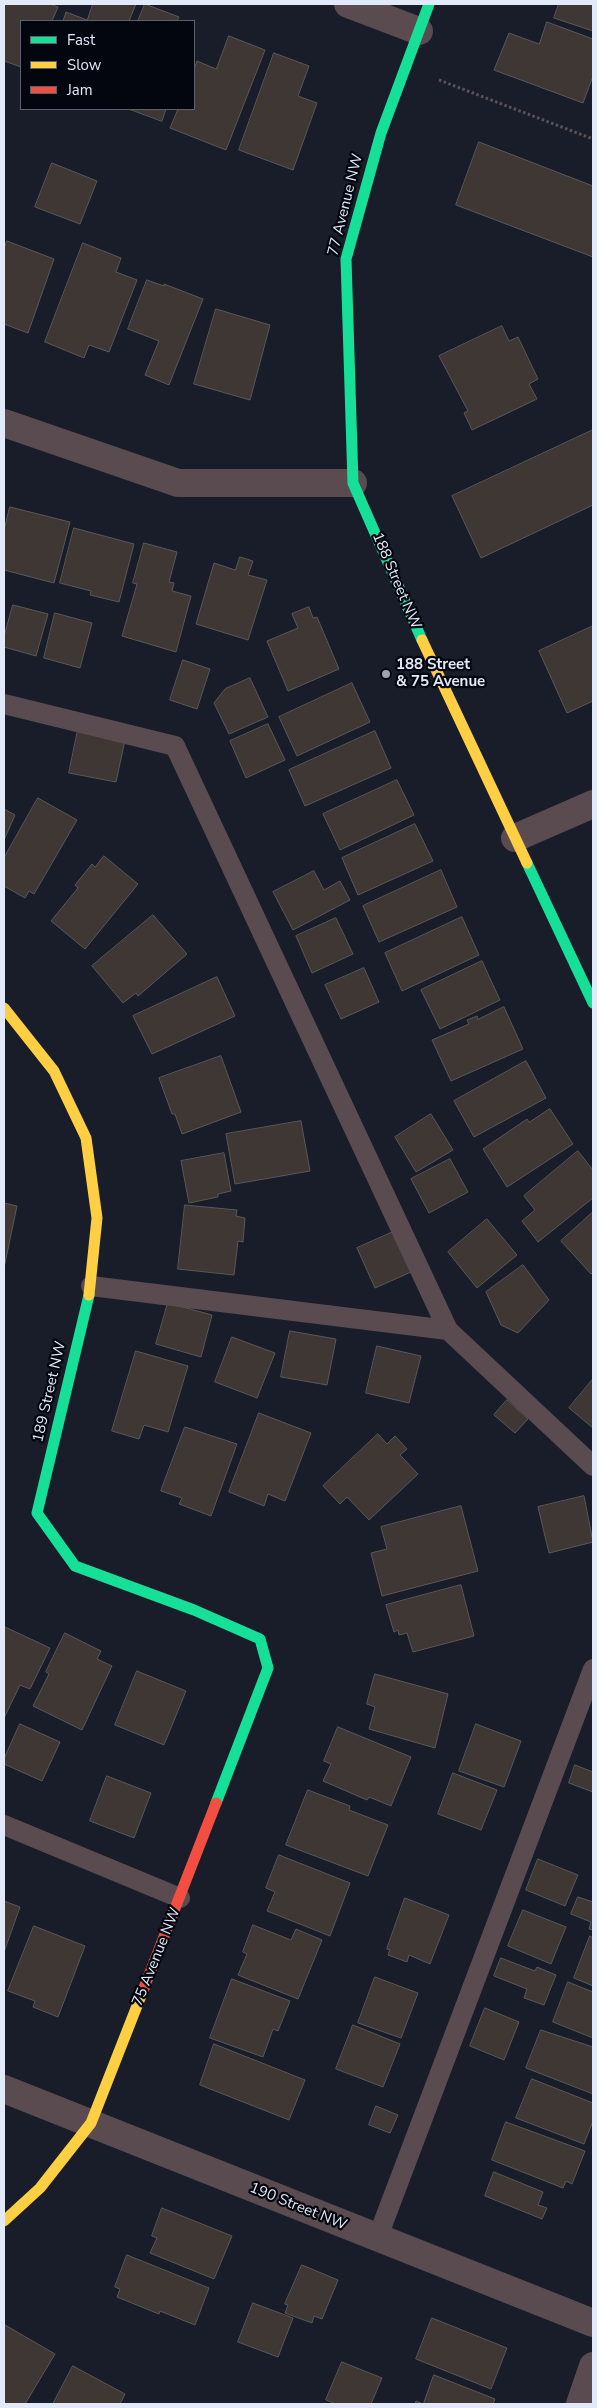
<!DOCTYPE html>
<html>
<head>
<meta charset="utf-8">
<style>
	body { margin:0 }
	#map { position:relative; width:597px; height:2408px; overflow:hidden; background:#181d29; font-family:"Nunito Sans",sans-serif }
	canvas { display:block }
	.frame { position:absolute; inset:0; border:5px solid #e2e9f8; pointer-events:none }
	.legend { position:absolute; left:20px; top:20px; width:175px; height:90px; box-sizing:border-box; background:#03060e; border:1px solid #5c616c; margin:0; padding:6px 9px; list-style:none; font-size:15px; color:#e2e9f8 }
	.legend li { display:flex; align-items:center; gap:10px; height:25px }
	.legend b { width:25px; border:1px solid #5c616c }
</style>
</head>
<body>
<div id="map">
<canvas width="597" height="2408"></canvas>
<div class="frame"></div>
<ul class="legend">
<li><b style="height:6px;background:#16e098"></b>Fast</li>
<li><b style="height:6px;background:#ffcf43"></b>Slow</li>
<li><b style="height:6px;background:#f24e42"></b>Jam</li>
</ul>
</div>
<script>
const ctx = document.querySelector('canvas').getContext('2d');
ctx.lineJoin = 'round';
function fill(path, color) { ctx.fillStyle = color; ctx.fill(path, 'evenodd'); }
function stroke(path, color, width, dash) { ctx.strokeStyle = color; ctx.lineWidth = width; ctx.lineCap = dash ? 'butt' : 'round'; ctx.setLineDash(dash || []); ctx.stroke(path); }
function label(font, color, halo, rows, align = 'center') {
  ctx.font = font + ' "Nunito Sans",sans-serif'; ctx.lineWidth = 4.5; ctx.setLineDash([]); ctx.textBaseline = 'middle'; ctx.strokeStyle = halo; ctx.fillStyle = color; for (const [text, x, y, turn = 0] of rows) {
    ctx.save(); ctx.translate(x, y); ctx.rotate((+turn || 0) * Math.PI / 180); ctx.textAlign = isNaN(turn) ? turn : align; if (halo) ctx.strokeText(text, 0, 0); ctx.fillText(text, 0, 0); ctx.restore();
  }
}
const building = new Path2D(`
	M4,4H50L58,7L52,21H21V67L4,61Z
	M93,4H136L129,21H63L66,12L87,20Z
	M145,4L179,17L177,21H138Z
	M559,4H593V31L554,18Z
	M547,22L593,39V76L583,103L494,70L509,33L539,44Z
	M229,36L265,50L226,150L170,128L178,109H194V69L197,61L216,69Z
	M274,53L309,66L298,96L317,103L293,170L239,150Z
	M129,109H166L162,121Z
	M479,142L593,186V257L456,205Z
	M52,163L97,181L80,224L35,207Z
	M7,241L54,259L28,333L4,324V249Z
	M83,243L121,258L116,272L137,280L109,352L89,345L84,358L45,342Z
	M147,280L164,286V284L203,299L169,385L145,375L159,341L128,329Z
	M216,309L270,325L250,400L194,384Z
	M502,326L509,341L518,337L538,379L529,384L537,399L472,430L464,413L468,411L439,356Z
	M593,430V505L481,558L452,496Z
	M10,507L70,522L54,583L4,570V531Z
	M74,528L134,544L119,602L90,595L91,591L60,583Z
	M144,543L177,552L169,582L174,583L172,591L191,596L176,652L122,636L137,584L133,583Z
	M240,557L253,561L248,575L267,580L248,640L196,624L214,563L235,570Z
	M13,605L48,614L36,656L4,647V637Z
	M309,607L313,618L317,617L339,669L288,691L267,641L298,628L292,614Z
	M55,613L92,623L80,668L44,658Z
	M593,626V701L567,713L539,651Z
	M183,660L210,669L197,709L170,700Z
	M250,678L268,717L229,734L214,703L225,689Z
	M352,683L370,722L297,756L279,717Z
	M268,724L285,760L246,778L230,741Z
	M78,730L125,740L116,782L69,773Z
	M375,731L391,768L305,806L289,770Z
	M397,780L414,815L340,850L323,814Z
	M38,798L77,820L34,894L29,891L25,898L4,886V858Z
	M4,809L15,815L4,840Z
	M415,824L433,861L358,895L342,858Z
	M104,856L138,884L85,949L51,921L78,888L75,885L92,864L95,867Z
	M441,870L457,907L379,942L363,906Z
	M314,871L324,890L340,881L350,900L293,930L273,892Z
	M153,915L187,954L138,996L136,993L123,1003L92,966Z
	M462,917L479,955L402,991L385,953Z
	M336,918L353,954L312,973L296,936Z
	M482,961L500,1000L440,1029L421,990Z
	M364,968L379,1002L341,1019L325,985Z
	M217,977L235,1016L152,1054L133,1016Z
	M504,1007L523,1049L451,1081L432,1040L469,1024L467,1020L477,1016L478,1019Z
	M221,1056L241,1112L182,1134L175,1114H172L159,1078Z
	M526,1061L546,1098L474,1137L454,1101Z
	M550,1109L573,1144L507,1187L483,1149L527,1119L529,1122Z
	M431,1114L453,1150L416,1172L395,1137Z
	M301,1121L310,1171L235,1184L226,1134Z
	M578,1151L593,1170V1198L538,1242L522,1221L535,1210L524,1196Z
	M224,1153L231,1191L218,1194V1197L189,1203L181,1161Z
	M450,1159L468,1192L429,1213L411,1179Z
	M4,1203L17,1206L4,1268Z
	M185,1205L237,1210L236,1216L245,1218L243,1242L238,1241L234,1275L178,1269Z
	M593,1212V1272L591,1274L561,1241Z
	M487,1219L517,1255L477,1288L448,1252Z
	M393,1232L411,1272L375,1288L357,1248Z
	M523,1265L549,1300L518,1333L501,1325L486,1292Z
	M168,1303L212,1315L201,1357L156,1344Z
	M290,1331L336,1339L327,1385L281,1377Z
	M232,1337L275,1353L257,1398L215,1382Z
	M377,1346L421,1356L409,1403L366,1393Z
	M136,1351L188,1366L168,1432L144,1425L139,1439L112,1431Z
	M593,1379V1428L569,1408Z
	M507,1400L528,1419L515,1433L494,1415Z
	M259,1413L311,1433L285,1501L268,1494L264,1506L229,1492Z
	M185,1427L237,1444L211,1516L179,1504L182,1498L161,1491Z
	M378,1434L387,1444L395,1436L407,1449L400,1455L418,1474L369,1520L347,1497L340,1504L323,1486Z
	M584,1496L593,1542L549,1553L538,1507Z
	M461,1506L478,1571L382,1596L371,1553L387,1549L381,1527Z
	M461,1585L474,1636L413,1652L407,1633L399,1635L398,1630L394,1632L386,1605Z
	M5,1627L50,1648L30,1689L20,1685L4,1718Z
	M65,1633L101,1651L97,1659L112,1666L82,1730L33,1706L49,1674L46,1672Z
	M137,1671L186,1691L164,1745L115,1725Z
	M375,1674L448,1694L435,1748L369,1729L375,1707L367,1704Z
	M20,1724L60,1742L42,1781L4,1764V1759Z
	M476,1724L521,1741L504,1787L459,1771Z
	M338,1727L411,1757L391,1806L369,1797L367,1800L323,1781L331,1764L324,1761Z
	M575,1765L593,1772V1792L569,1783Z
	M453,1773L497,1790L481,1830L438,1814Z
	M107,1776L151,1793L134,1838L90,1821Z
	M308,1790L350,1806L349,1810L388,1825L368,1876L286,1845Z
	M279,1855L350,1883L330,1936L267,1911L275,1892L266,1888Z
	M538,1859L578,1875L565,1906L526,1890Z
	M578,1897L593,1902V1930L589,1929L591,1922L571,1914Z
	M405,1898L449,1915L430,1964L409,1955L407,1962L388,1955L390,1950L387,1949Z
	M4,1901L20,1907L4,1952Z
	M523,1910L566,1927L551,1964L508,1946Z
	M253,1925L291,1940L296,1929L322,1940L298,1999L238,1975L247,1954L243,1952Z
	M34,1926L85,1946L58,2017L33,2007L35,2001L8,1991Z
	M590,1936L593,1938V1986L574,1978Z
	M501,1958L535,1971L537,1967L556,1975L544,2005L524,1998L527,1989L494,1976Z
	M375,1977L418,1993L401,2038L358,2023Z
	M232,1979L290,2001L278,2031L273,2029L263,2057L210,2038Z
	M568,1982L593,1992V2038L553,2022Z
	M485,2008L519,2022L504,2060L470,2046Z
	M353,2025L400,2044L383,2087L336,2069Z
	M541,2030L593,2047V2094L526,2068Z
	M214,2044L305,2080L289,2120L200,2085Z
	M532,2079L593,2103V2121L584,2144L516,2118Z
	M376,2106L398,2115L390,2133L369,2125Z
	M506,2122L585,2151L572,2184L566,2181L563,2188L492,2160Z
	M494,2172L543,2192L538,2205L547,2208L542,2219L485,2196Z
	M162,2208L232,2236L214,2279L150,2253L157,2238L152,2236Z
	M127,2255L209,2288L195,2325L160,2311L159,2314L117,2297L120,2289L115,2287Z
	M302,2265L338,2280L322,2319L314,2316L312,2323L285,2313L288,2305L285,2304Z
	M253,2303L293,2318L278,2357L238,2342Z
	M432,2318L507,2348L491,2389L416,2359Z
	M5,2325L55,2354L25,2404H4Z
	M342,2362L382,2378L371,2404H336L326,2400Z
	M73,2366L125,2394L120,2404H53Z
	M434,2375L495,2399L493,2404H415L416,2401L423,2404Z`);
fill(building, '#3e3733');
stroke(building, '#5a5859', 1);
stroke(new Path2D(`
	M439,80L593,139`), '#5b5359', 3, [2.5, 2.5]);
stroke(new Path2D(`
	M4,704L175,746L448,1330L593,1466
	M91,1286L448,1330
	M4,1825L180,1898
	M377,2239L593,1669`), '#5a4b50', 20);
stroke(new Path2D(`
	M348,4L419,31
	M4,423L178,483H353
	M515,838L593,804
	M4,2089L593,2323
	M580,2404L593,2366`), '#5a4b50', 28);
stroke(new Path2D(`
	M422,640L353,483L346,259L381,133L429,4
	M527,863L593,1003
	M89,1295L37,1513L75,1566L194,1610L260,1639L268,1668L216,1803`), '#16e098', 11);
stroke(new Path2D(`
	M422,640L527,863
	M4,1008L54,1071L86,1138L97,1218L89,1295
	M4,2221L40,2188L91,2123L144,1988`), '#ffcf43', 11);
stroke(new Path2D(`
	M144,1988L216,1803`), '#f24e42', 11);
for (const [x, y, r, color] of [
	[386,674,5,"#9ba2b0"]
]) { const dot = new Path2D(); dot.arc(x, y, r, 0, 2 * Math.PI); ctx.fillStyle = color; ctx.fill(dot); stroke(dot, '#03060e', 2); }
label('15px', '#e2e9f8', '#03060e', [
	["77 Avenue NW",346,205,-76],
	["188 Street NW",396,581,67],
	["189 Street NW",50,1392,-77],
	["75 Avenue NW",157,1957,-68],
	["190 Street NW",298,2207,22]
]);
label('bold 15px', '#e2e9f8', '#03060e', [
	["188 Street",396,665],
	["& 75 Avenue",396,682]
], 'left');
</script>
</body>
</html>
